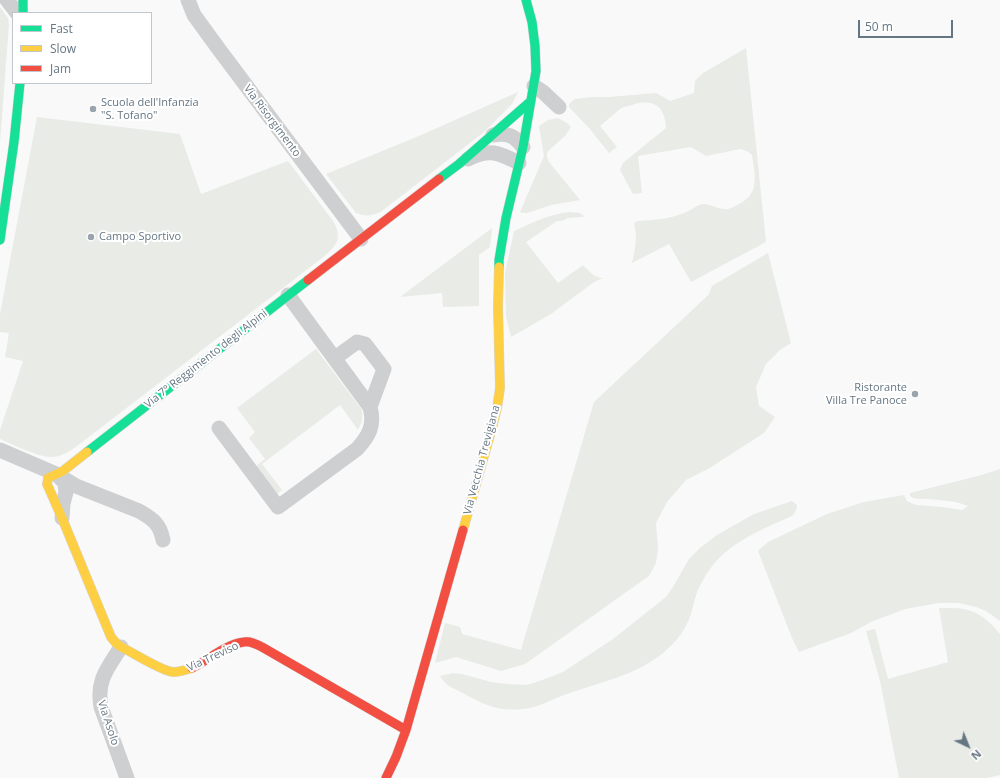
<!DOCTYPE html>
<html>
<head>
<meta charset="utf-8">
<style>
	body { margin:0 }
	#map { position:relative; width:1000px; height:778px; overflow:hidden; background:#f9f9f9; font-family:"Open Sans",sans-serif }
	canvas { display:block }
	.legend { position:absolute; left:12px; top:12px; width:140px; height:72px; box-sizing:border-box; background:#fff; border:1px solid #c1c8cd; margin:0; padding:5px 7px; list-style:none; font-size:12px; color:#657683 }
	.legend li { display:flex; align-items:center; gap:8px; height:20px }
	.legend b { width:20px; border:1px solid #c1c8cd }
	.north { position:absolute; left:948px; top:726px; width:40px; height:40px; -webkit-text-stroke:3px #fff; paint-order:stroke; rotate:137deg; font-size:11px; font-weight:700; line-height:16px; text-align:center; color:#657683 }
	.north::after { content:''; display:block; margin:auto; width:14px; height:18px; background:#657683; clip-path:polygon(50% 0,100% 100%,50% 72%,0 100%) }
	.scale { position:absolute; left:858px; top:20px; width:95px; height:18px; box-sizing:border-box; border:2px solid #657683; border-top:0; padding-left:5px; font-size:12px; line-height:14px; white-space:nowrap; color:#657683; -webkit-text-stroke:3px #fff; paint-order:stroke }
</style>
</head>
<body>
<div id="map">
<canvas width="1000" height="778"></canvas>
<ul class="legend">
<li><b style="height:5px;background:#16e098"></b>Fast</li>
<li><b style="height:5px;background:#ffcf43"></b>Slow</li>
<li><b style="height:5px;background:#f24e42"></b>Jam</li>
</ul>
<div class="north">N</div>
<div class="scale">50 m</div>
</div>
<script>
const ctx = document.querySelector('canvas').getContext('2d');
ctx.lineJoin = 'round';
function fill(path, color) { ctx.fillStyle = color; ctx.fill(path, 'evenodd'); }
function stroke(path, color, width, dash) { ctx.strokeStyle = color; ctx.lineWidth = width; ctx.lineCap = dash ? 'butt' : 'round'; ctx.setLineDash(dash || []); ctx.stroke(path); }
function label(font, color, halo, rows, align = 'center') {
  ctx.font = font + ' "Open Sans",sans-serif'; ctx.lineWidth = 4; ctx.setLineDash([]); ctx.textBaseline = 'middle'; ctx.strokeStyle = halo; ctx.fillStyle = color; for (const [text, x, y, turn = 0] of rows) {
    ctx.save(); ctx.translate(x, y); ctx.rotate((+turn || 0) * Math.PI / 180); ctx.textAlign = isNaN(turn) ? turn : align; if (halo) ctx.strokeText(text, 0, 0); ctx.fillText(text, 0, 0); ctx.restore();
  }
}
fill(new Path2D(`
	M0,7L8,18L9,24L0,143Z
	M746,48L766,242L691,282L669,244L632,263C635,250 638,237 634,224L635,222L638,221C654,220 669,219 684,213C690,211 697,205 703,204C711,204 717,209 725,209C729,210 735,206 739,204C760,194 755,175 752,155L747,151L740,149L706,156L691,147L638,156L642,193L633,194L621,172L620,169L623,163L666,128C665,107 655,99 635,104C630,106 624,106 620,109L600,126L617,147L609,153L589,128L569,107V104L575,99L591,97H609L656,93L670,101L694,93L695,81L703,73Z
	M518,92L512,104L484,132L382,211C373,216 366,217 356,213L326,174L419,136Z
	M37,117L180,134L201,194L288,161L333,221C344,239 335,247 322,258L77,446C69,452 61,457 51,457C38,457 12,444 0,439V430L23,361L5,357L9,333L0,332V314Z
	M558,118L567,123L571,127L565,136L547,152V157L549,162L580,200L551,205L527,213H524L520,212L544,156L539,126L548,120Z
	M570,212L580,213L584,216L583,217L568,218L562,221H557L526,242L558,283L583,265C589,271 594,278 603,278L594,282L551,314L511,337L506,317L505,273L514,231C532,223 549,214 570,212Z
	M492,228L490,247L479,255V306L443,307L442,293L400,297Z
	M768,253L791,343L780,350L766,364L756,387L759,406L775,417L764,433L708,469L686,480L667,502L656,523L658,549L656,563L649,576L525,664L501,671L456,657L435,663L445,623L460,627L462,634L521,650L594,402L703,300L709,294L712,286Z
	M316,349L362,410C363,418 362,423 358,430L340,405L262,464L282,490L277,494L256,466L265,459L249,438L255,432L237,408Z
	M1000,469V621L986,611L976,607L959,603H939L905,609L871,622L851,633L799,652L792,638L758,551L768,542L827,514L864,502L904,495L907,501L916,505L943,507L962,510L968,506C952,499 931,500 913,498L910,496V493L978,476Z
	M792,501L797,505C797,509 795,513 792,516C756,532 721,545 702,582C696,592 694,603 691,614C686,630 676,642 663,653C635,676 600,682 567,694C555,698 541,706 530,708C501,713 486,706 461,692C451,687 446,686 440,676L453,673L462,674L491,682L507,684L527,685L545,679L563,672L613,639L666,597L673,587L689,559L700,548L717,535L754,514Z
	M939,608C950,608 963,607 974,612C983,616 994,626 1000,634V775L987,778H899L880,681L866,631L875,629L888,679L948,662Z`), '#e8ebe6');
const fast = new Path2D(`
	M23,0V13
	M439,179L459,164L531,101
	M0,240L14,142L20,83
	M499,267V260L506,218L523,147L536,71L535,46L532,22L526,0
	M87,452L308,280`);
const slow = new Path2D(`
	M87,452L63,471L48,478L47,484L62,518L111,637L116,643L121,647C134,653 161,671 173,672C180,672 186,670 192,668
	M463,530L492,428L497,408L500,388L498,307L499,267`);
const jam = new Path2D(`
	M308,280L439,179
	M192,668C208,660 226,644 244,642C250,641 256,644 262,647L406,730
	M386,778L396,757L406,730L463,530`);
stroke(fast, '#d5d6d7', 10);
stroke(slow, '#d5d6d7', 10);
stroke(jam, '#d5d6d7', 10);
stroke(new Path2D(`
	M7,0L17,13
	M188,0L194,15L218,48L361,239
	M534,86L543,92L559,107
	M493,135C508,133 514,135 523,147
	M468,159C490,148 499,153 519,163
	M335,358L357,342L365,344L384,369L370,407
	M219,428L278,507L357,449C369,436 375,425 370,407L288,295
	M0,450L56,474L65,483L66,492L63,504L62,518
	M56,474L76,486L139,511C153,519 160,524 163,540
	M121,647C108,668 96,680 101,707L127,778`), '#cecfd0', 15);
stroke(fast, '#16e098', 9);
stroke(slow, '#ffcf43', 9);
stroke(jam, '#f24e42', 9);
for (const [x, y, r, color] of [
	[93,109,4,"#99a4ac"],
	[91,237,4,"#99a4ac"],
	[915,394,4,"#99a4ac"]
]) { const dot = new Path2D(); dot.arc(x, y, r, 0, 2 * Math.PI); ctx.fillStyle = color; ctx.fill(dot); stroke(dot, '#fff', 1.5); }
label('11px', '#657683', '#fff', [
	["Scuola dell'Infanzia",101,103],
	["\"S. Tofano\"",101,116],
	["Campo Sportivo",99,237],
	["Ristorante",907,388,"right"],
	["Villa Tre Panoce",907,401,"right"]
], 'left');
label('11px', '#657683', '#fff', [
	["Via Risorgimento",272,121,53],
	["Via 7° Reggimento degli Alpini",206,359,-38],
	["Via Vecchia Trevigiana",482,460,-75],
	["Via Treviso",213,657,-25],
	["Via Asolo",108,723,72]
]);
</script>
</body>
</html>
